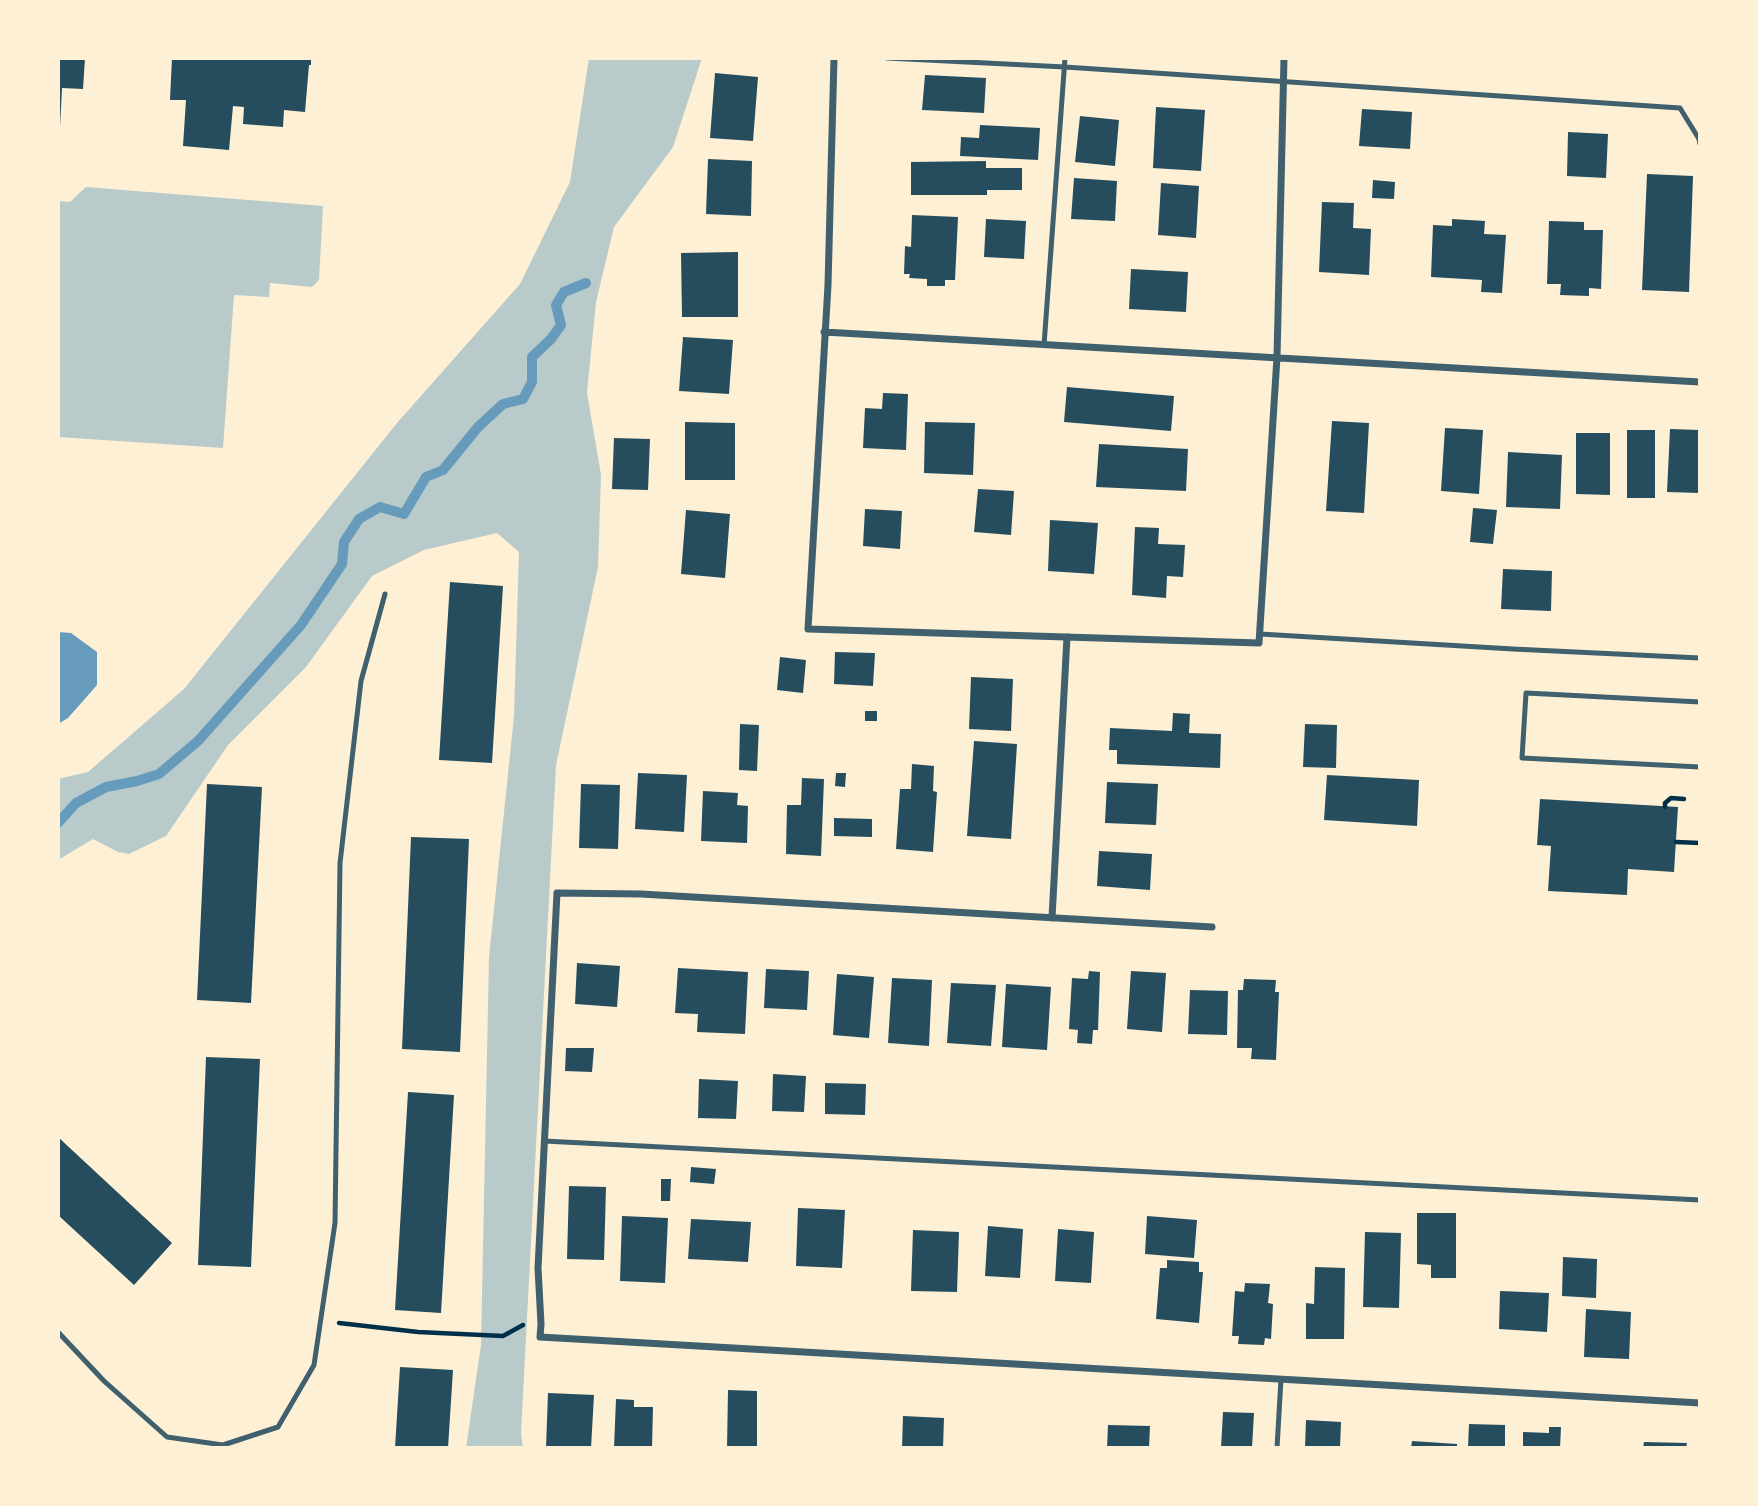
<!DOCTYPE html>
<html>
<head>
<meta charset="utf-8">
<style>
	body { margin:0 }
	#map { position:relative; width:1758px; height:1506px; overflow:hidden; background:#fdf0d5; font-family:"Roboto Condensed",sans-serif }
	canvas { display:block }
	.frame { position:absolute; inset:0; border:60px solid #fdf0d5; pointer-events:none }
</style>
</head>
<body>
<div id="map">
<canvas width="1758" height="1506"></canvas>
<div class="frame"></div>
</div>
<script>
const ctx = document.querySelector('canvas').getContext('2d');
ctx.lineJoin = 'round';
function fill(path, color) { ctx.fillStyle = color; ctx.fill(path, 'evenodd'); }
function stroke(path, color, width, dash) { ctx.strokeStyle = color; ctx.lineWidth = width; ctx.lineCap = dash ? 'butt' : 'round'; ctx.setLineDash(dash || []); ctx.stroke(path); }
fill(new Path2D(`
	M589,58H702L673,147L614,227L596,302L587,393L601,475L598,567L556,765L521,1432L523,1448H466L481,1345L489,957L514,716L519,552L497,533L424,550L372,576L306,667L228,745L166,836L129,854L118,852L93,839L58,860V779L88,772L184,689L397,423L520,284L570,182Z
	M86,187L323,206L319,280L312,287L270,283L269,297L234,295L223,448L58,437V201L70,202Z`), '#b9caca');
fill(new Path2D(`
	M58,632L71,633L97,652V685L68,718L58,724Z`), '#669bbc');
stroke(new Path2D(`
	M58,823L76,803L106,787L137,781L159,774L198,741L301,625L342,564L344,542L359,519L380,507L404,514L426,477L443,470L478,427L503,404L523,399L532,382V357L551,339L561,325L556,305L564,292L586,283`), '#669bbc', 10);
fill(new Path2D(`
	M58,58H85L83,89L62,88L60,127H58Z
	M172,58H311V65H309L305,112L284,110L283,127L243,124L244,107L233,106L229,150L183,146L186,100H170Z
	M715,73L758,77L753,141L710,138Z
	M925,75L986,78L984,113L922,110Z
	M1156,107L1205,110L1201,171L1153,168Z
	M1362,109L1412,112L1410,149L1359,146Z
	M1080,116L1119,120L1115,166L1075,162Z
	M980,125L1040,128L1038,160L960,156L961,137L979,138Z
	M1568,132L1608,134L1606,178L1567,176Z
	M708,159L752,161L751,216L706,214Z
	M986,161V168H1022V190H987V195H911V162Z
	M1647,174L1693,176L1689,292L1642,290Z
	M1074,178L1117,181L1115,221L1071,219Z
	M1373,180L1395,182L1394,199L1372,198Z
	M1161,183L1199,186L1196,238L1158,235Z
	M1322,202L1354,203L1353,228L1371,229L1369,275L1319,272Z
	M912,215L958,217L955,280H945V286H927V279L909,278L910,274H904L905,246L911,247Z
	M986,219L1026,221L1024,259L984,257Z
	M1452,219L1485,221L1484,234L1506,235L1502,293L1481,292L1482,280L1431,277L1433,225L1452,226Z
	M1549,221L1584,222V230H1603L1601,289L1589,288V296L1560,295L1561,284H1547Z
	M738,252V317H682L681,253Z
	M1131,269L1188,272L1186,312L1129,309Z
	M683,337L733,340L729,394L679,391Z
	M1067,387L1174,396L1171,431L1064,422Z
	M883,393L908,394L906,450L863,448L865,408L882,409Z
	M1332,421L1369,423L1364,513L1326,511Z
	M685,422L735,423V480H685Z
	M925,422L975,423L973,475L924,473Z
	M1445,428L1483,430L1479,494L1441,491Z
	M1670,429L1700,430V493L1667,492Z
	M1627,430H1655V498H1627Z
	M1576,433H1610V495L1576,494Z
	M614,438L650,439L648,490L612,489Z
	M1099,444L1188,449L1186,491L1096,487Z
	M1508,452L1562,455L1560,509L1506,507Z
	M978,489L1014,491L1011,535L974,532Z
	M1473,508L1497,510L1493,544L1470,542Z
	M865,509L902,511L900,549L863,546Z
	M686,510L730,514L725,578L681,574Z
	M1050,520L1098,523L1094,574L1048,571Z
	M1135,527L1159,528L1158,544L1185,545L1183,577L1167,576L1166,598L1132,595Z
	M1503,569L1552,571L1551,611L1501,609Z
	M450,582L503,586L492,763L439,760Z
	M835,652L875,653L873,686L834,684Z
	M780,657L806,660L803,693L777,690Z
	M971,677L1013,679L1011,731L969,729Z
	M865,711H877V721H865Z
	M1173,713L1190,714L1189,733L1221,734L1220,768L1117,764V750H1109L1110,728L1172,731Z
	M740,724L759,725L757,771L739,770Z
	M1305,724L1337,725L1336,768L1303,767Z
	M974,741L1017,744L1011,839L967,836Z
	M912,764L934,766L933,791L937,792L933,852L896,849L900,789H911Z
	M638,773L687,775L684,832L635,829Z
	M836,773H846L845,787L835,786Z
	M1327,775L1419,780L1417,826L1324,820Z
	M802,778L824,779L821,856L786,854L787,805H801Z
	M1107,782L1158,784L1156,825L1105,823Z
	M207,784L262,787L251,1003L197,1000Z
	M581,784L620,785L618,849L579,848Z
	M703,791L738,793L737,805L748,806L747,843L701,841Z
	M1540,799L1678,807L1674,872L1628,869L1627,895L1548,891L1551,846L1537,845Z
	M834,818L872,819V837L834,836Z
	M411,837L469,839L460,1052L402,1049Z
	M1099,851L1152,854L1150,890L1097,886Z
	M577,963L620,966L617,1007L575,1004Z
	M678,968L748,972L745,1034L697,1032L698,1014L675,1013Z
	M766,969L809,971L807,1010L764,1008Z
	M1089,971L1100,972L1098,1030H1093L1092,1044L1077,1043L1078,1030L1069,1029L1072,978L1088,979Z
	M1131,971L1166,973L1162,1032L1127,1029Z
	M837,974L874,977L869,1038L833,1035Z
	M892,978L932,980L929,1046L888,1043Z
	M1244,979L1276,980L1275,992H1279L1276,1060L1251,1059L1252,1048H1237L1238,990H1243Z
	M951,983L996,985L991,1046L947,1043Z
	M1006,984L1051,987L1047,1050L1002,1047Z
	M1190,990L1228,991L1227,1035L1188,1034Z
	M566,1048H594L592,1072L565,1071Z
	M206,1057L260,1059L251,1267L198,1265Z
	M773,1074L806,1076L804,1112L772,1111Z
	M699,1079L738,1081L736,1119L698,1118Z
	M825,1083L866,1084L865,1115L825,1114Z
	M408,1092L454,1095L441,1313L395,1310Z
	M58,1137L172,1243L134,1285L58,1215Z
	M691,1167L716,1169L714,1184L690,1182Z
	M661,1179H671L670,1201H661Z
	M569,1186L606,1187L604,1260L567,1259Z
	M798,1208L845,1210L842,1268L796,1266Z
	M1417,1213H1456V1278H1431V1265L1417,1264Z
	M622,1216L668,1218L665,1283L620,1281Z
	M1147,1216L1197,1220L1194,1258L1145,1254Z
	M691,1219L751,1222L748,1262L688,1259Z
	M988,1226L1023,1229L1020,1278L985,1276Z
	M1058,1229L1094,1232L1091,1283L1055,1281Z
	M913,1230L959,1232L957,1292L911,1291Z
	M1365,1232L1401,1233L1399,1308L1363,1307Z
	M1563,1257L1597,1259L1596,1298L1562,1296Z
	M1167,1260L1199,1262V1272H1203L1199,1323L1156,1319L1160,1268H1167Z
	M1315,1267L1345,1268L1344,1339H1306V1303L1314,1304Z
	M1245,1283L1270,1284L1268,1303L1273,1304L1271,1339L1265,1338L1264,1345L1238,1344L1239,1336H1232L1235,1291L1244,1292Z
	M1500,1291L1549,1293L1547,1332L1499,1329Z
	M1586,1309L1631,1312L1629,1359L1584,1357Z
	M400,1367L453,1370L448,1448H395Z
	M728,1390L757,1391V1448H727Z
	M548,1393L594,1395L591,1448H546Z
	M616,1399L634,1400V1407H653L652,1448H614Z
	M1223,1412L1254,1413L1252,1448H1221Z
	M903,1416L944,1418L943,1448H902Z
	M1306,1420L1341,1422L1340,1448H1305Z
	M1469,1424L1505,1425V1448H1468Z
	M1108,1425L1150,1426L1149,1448H1107Z
	M1549,1427H1561L1560,1448H1523V1432L1549,1433Z
	M1412,1441L1457,1444V1448H1411Z
	M1644,1442L1687,1443L1686,1448H1643Z`), '#264d5e');
stroke(new Path2D(`
	M1665,807V803L1671,798L1684,799
	M1676,842L1700,843
	M339,1323L418,1332L503,1336L523,1325`), '#003049', 4.5);
stroke(new Path2D(`
	M887,58L1065,67L1680,108L1699,139L1700,144
	M1044,345L1065,58
	M1260,634L1513,649L1700,658
	M1700,702L1526,693L1522,758L1700,767
	M544,1141L1700,1200
	M58,1332L104,1381L167,1437L223,1445L278,1427L314,1365L335,1223L340,863L361,681L385,594
	M1277,1448L1281,1379`), '#3f606c', 5);
stroke(new Path2D(`
	M834,58L828,285L808,629L1259,643L1277,357L1284,58
	M824,332L1700,382
	M1052,918L1067,637
	M1212,927L641,894L557,893L538,1268L541,1324L540,1337L1700,1403`), '#3f606c', 7);
</script>
</body>
</html>
